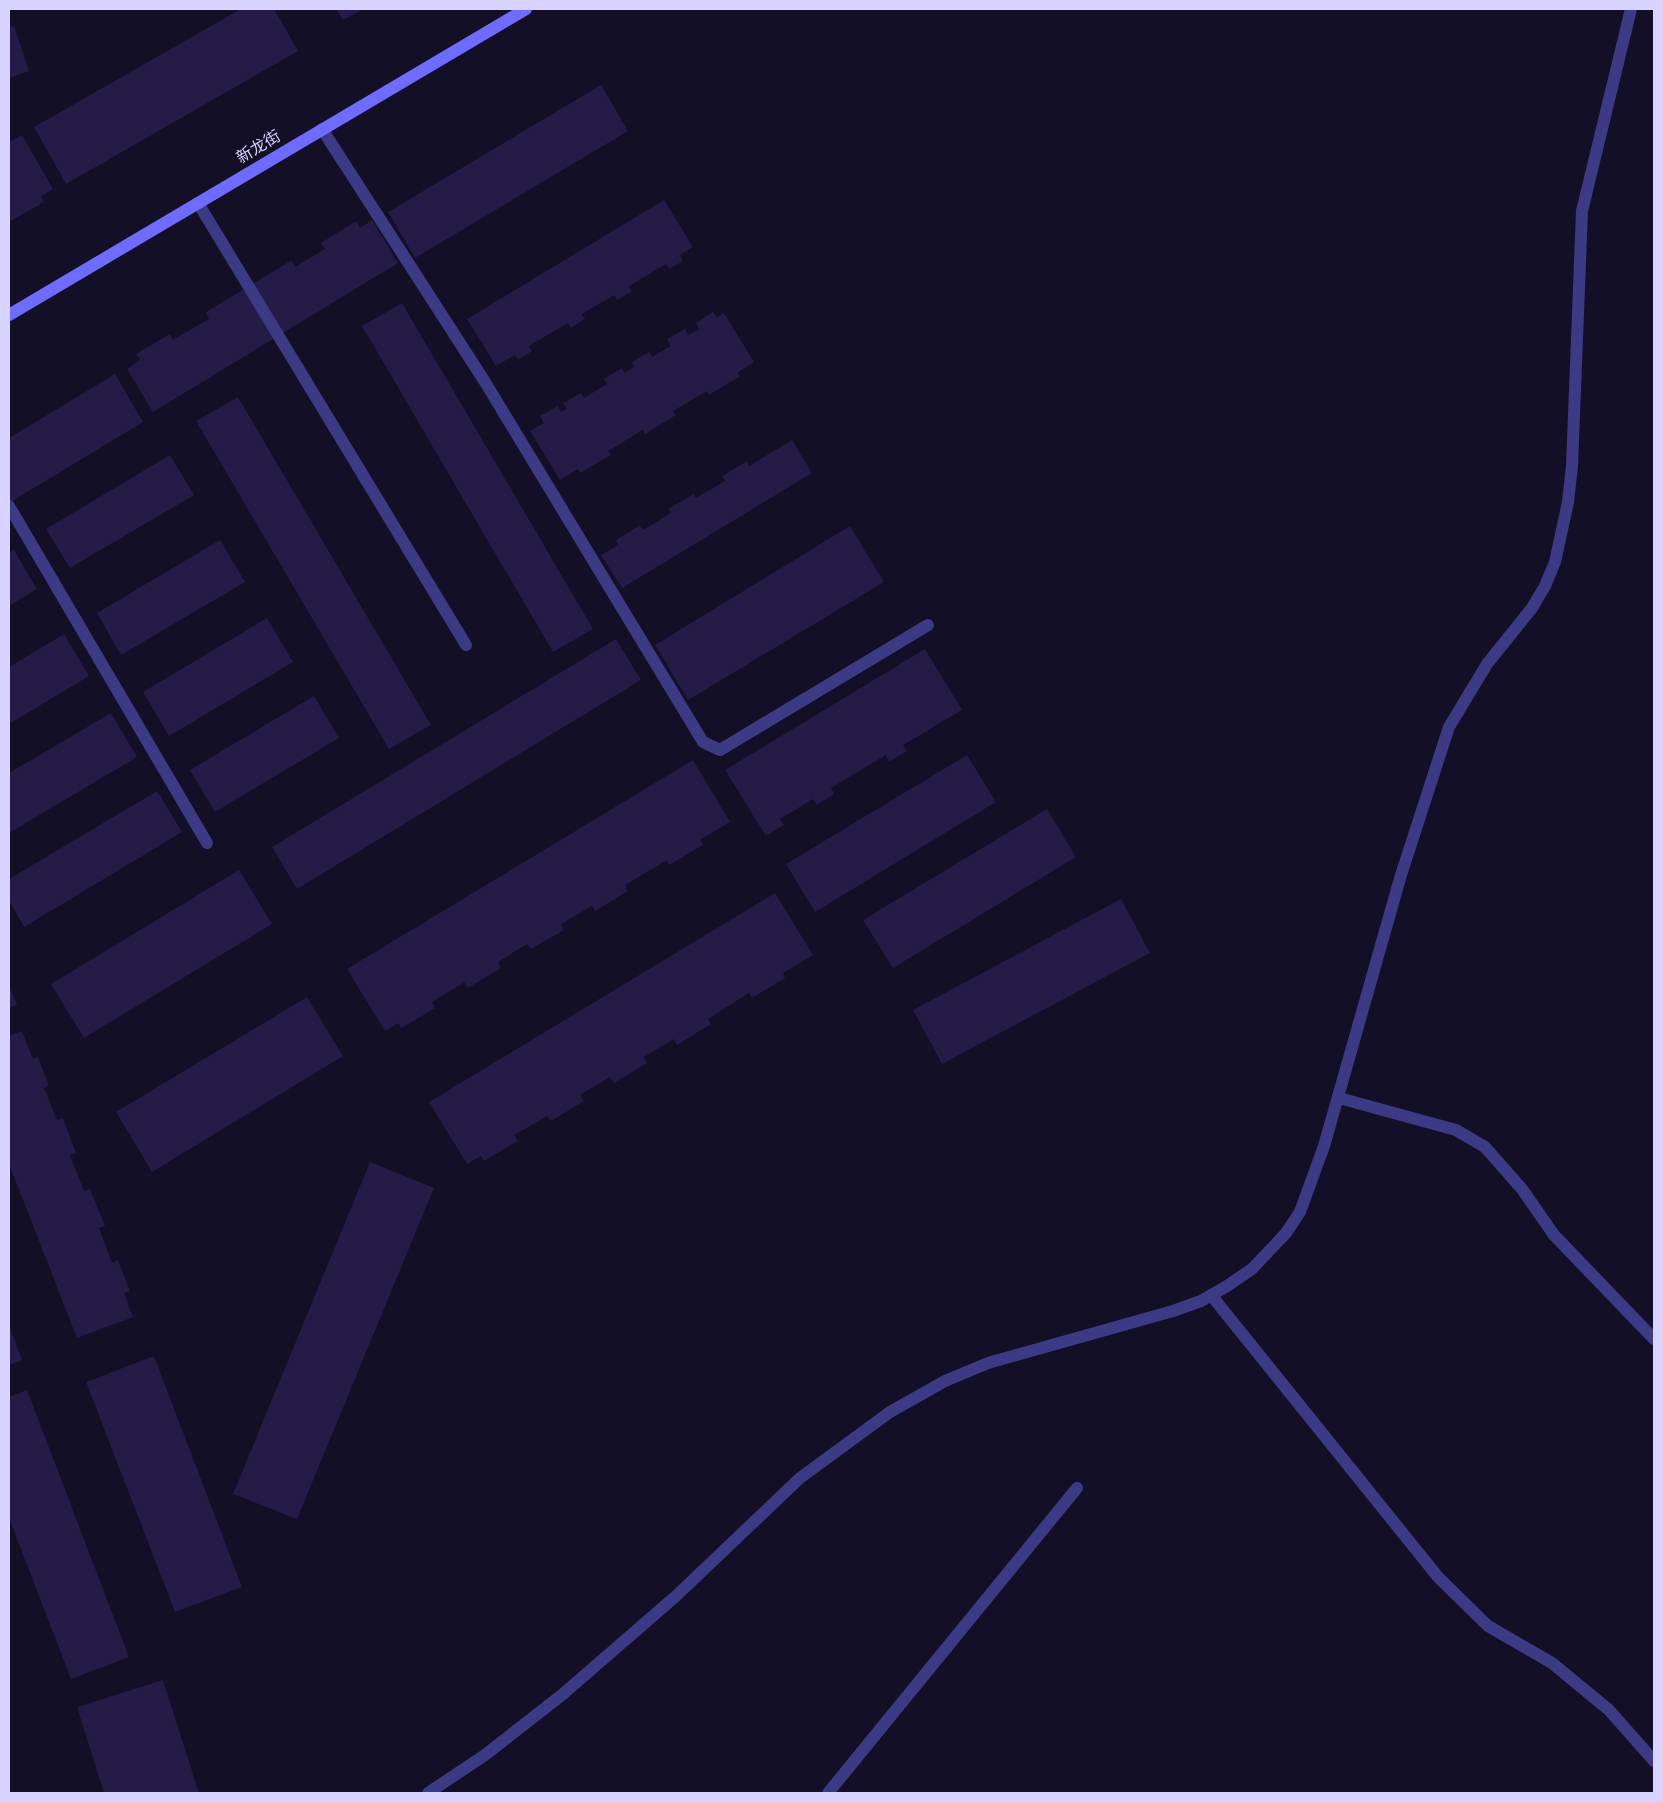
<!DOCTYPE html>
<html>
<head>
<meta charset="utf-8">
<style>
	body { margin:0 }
	#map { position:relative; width:1663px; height:1802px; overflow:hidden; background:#130f26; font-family:Poppins,sans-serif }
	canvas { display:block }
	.frame { position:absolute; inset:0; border:10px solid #d9d4ff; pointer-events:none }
</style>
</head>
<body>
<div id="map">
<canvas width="1663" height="1802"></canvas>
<div class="frame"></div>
</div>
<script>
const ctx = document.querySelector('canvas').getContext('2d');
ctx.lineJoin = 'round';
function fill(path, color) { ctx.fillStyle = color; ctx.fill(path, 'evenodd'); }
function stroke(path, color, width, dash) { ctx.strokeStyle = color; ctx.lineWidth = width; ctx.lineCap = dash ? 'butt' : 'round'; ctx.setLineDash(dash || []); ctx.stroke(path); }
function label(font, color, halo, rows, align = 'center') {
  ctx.font = font + ' Poppins,"Noto Sans SC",sans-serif'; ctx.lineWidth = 4; ctx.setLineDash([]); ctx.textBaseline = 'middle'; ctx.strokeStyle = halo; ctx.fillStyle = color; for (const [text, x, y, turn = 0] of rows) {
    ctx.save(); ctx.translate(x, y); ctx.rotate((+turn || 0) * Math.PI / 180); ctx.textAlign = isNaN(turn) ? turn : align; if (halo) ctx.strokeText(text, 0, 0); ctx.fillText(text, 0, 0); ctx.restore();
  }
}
fill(new Path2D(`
	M241,9H274L298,51L66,184L34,127Z
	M336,9H363L343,20Z
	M14,26L29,71L9,78V27Z
	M601,85L628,131L415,258L388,212Z
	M22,135L53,189L41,196L44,202L9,222V142Z
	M664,200L693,247L680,255L683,261L669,269L666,264L629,286L632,291L618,300L614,295L582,314L585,319L571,328L568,323L529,346L532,351L518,360L515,355L496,366L467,319Z
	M372,220L398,263L153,412L127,369L140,360L136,354L170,334L173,340L209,319L206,312L292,260L295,267L325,249L321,243L356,221L360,228Z
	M402,303L593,629L553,652L362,326Z
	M713,312L717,318L724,313L754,362L737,373L740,376L709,395L707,391L673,411L676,415L645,434L643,430L608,451L611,455L580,473L578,469L560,480L530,431L544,423L540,416L558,406L561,412L567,409L563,403L581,393L584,398L607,384L604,379L622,368L625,373L634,367L632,362L649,352L652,357L671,346L667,339L685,329L688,335L699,329L696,323Z
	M115,374L143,422L9,503V438Z
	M238,397L431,725L389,749L196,421Z
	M792,440L812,473L622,588L601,555L618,545L616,540L640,525L643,530L671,513L668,509L694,494L696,498L725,481L722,476L747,461L749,466Z
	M170,455L194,495L70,568L46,529Z
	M850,526L884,582L688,700L655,645Z
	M220,540L245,582L121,655L97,613Z
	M14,550L37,589L9,606V553Z
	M267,618L293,662L169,736L143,692Z
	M64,634L89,676L9,724V667Z
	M616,639L641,680L297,889L272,847Z
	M925,649L962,710L903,745L907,751L889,762L886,755L831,788L834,794L817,805L813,799L780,819L784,825L766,836L725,770Z
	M314,696L339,738L215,812L190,770Z
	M111,713L137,757L9,833V773Z
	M967,755L996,802L815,912L786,864Z
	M693,760L730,822L700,840L703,845L669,865L667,860L625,885L628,891L595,911L592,906L561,924L564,930L531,949L527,944L498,962L501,968L468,988L465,982L432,1002L435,1008L402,1028L398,1023L385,1031L347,969Z
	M157,791L182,832L24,927L9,901V879Z
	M1047,809L1076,857L893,968L863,920Z
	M239,870L272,924L84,1038L51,984Z
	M775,893L813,955L783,973L785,978L752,998L749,993L708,1019L711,1024L677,1045L674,1039L644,1057L647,1063L614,1083L610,1077L580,1095L584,1101L551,1121L547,1116L514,1135L518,1141L484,1161L481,1156L467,1164L429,1102Z
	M1121,899L1150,953L942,1064L913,1010Z
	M9,985L17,1005L9,1008Z
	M307,997L343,1056L152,1172L116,1112Z
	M22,1031L33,1059L38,1057L49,1086L44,1088L57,1120L63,1118L76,1153L70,1155L84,1191L90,1189L105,1226L99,1228L112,1263L118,1260L130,1291L124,1293L133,1317L77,1338L9,1164V1036Z
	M370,1162L434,1188L297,1519L233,1494Z
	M9,1325L22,1360L9,1365Z
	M154,1356L242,1587L175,1612L86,1382Z
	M27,1390L129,1657L71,1679L9,1518V1397Z
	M163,1680L199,1793H104L77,1707Z`), '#241b47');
stroke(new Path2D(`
	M322,129L485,382L703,742L720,750L928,625
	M198,203L466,645
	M9,506L207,843
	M828,1793L1077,1488`), '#3d3a85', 12);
stroke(new Path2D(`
	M1339,1098L1456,1130L1485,1147L1522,1189L1554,1235L1654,1339
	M1211,1295L1438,1577L1488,1626L1552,1663L1609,1710L1654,1761
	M428,1793L485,1755L563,1694L676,1596L800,1478L890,1412L945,1381L988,1363L1173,1311L1201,1301L1227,1286L1252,1269L1286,1233L1300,1212L1324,1146L1401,875L1449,727L1487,664L1532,608L1545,586L1555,562L1568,502L1572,466L1582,211L1631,9`), '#3d3a85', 12);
stroke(new Path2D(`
	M9,315L526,9`), '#6f6bff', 12);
label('16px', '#d9d4ff', '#130f26', [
	["新龙街",259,148,-31]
]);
</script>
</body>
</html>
